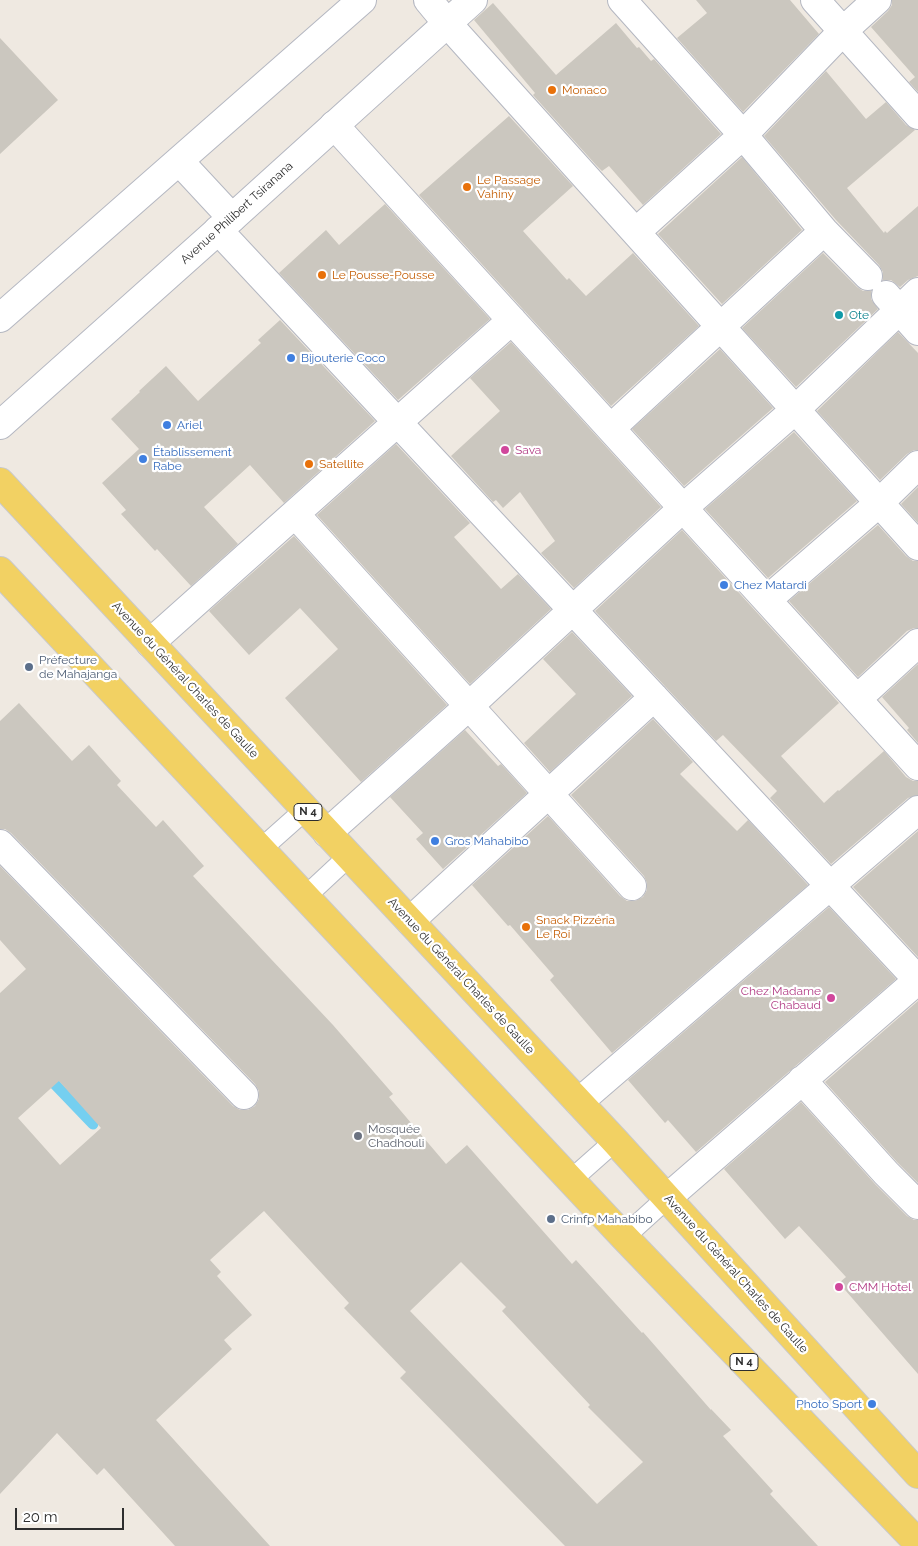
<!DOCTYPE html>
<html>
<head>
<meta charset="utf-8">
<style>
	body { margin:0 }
	#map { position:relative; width:918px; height:1546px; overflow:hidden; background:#efe9e1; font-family:Raleway,sans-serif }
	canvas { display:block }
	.scale { position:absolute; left:15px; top:1508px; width:109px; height:22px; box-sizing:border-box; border:2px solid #2e2e2e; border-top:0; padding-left:6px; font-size:15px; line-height:18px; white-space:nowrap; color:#2e2e2e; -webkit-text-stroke:4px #fff; paint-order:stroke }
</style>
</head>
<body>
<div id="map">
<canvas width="918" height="1546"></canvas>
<div class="scale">20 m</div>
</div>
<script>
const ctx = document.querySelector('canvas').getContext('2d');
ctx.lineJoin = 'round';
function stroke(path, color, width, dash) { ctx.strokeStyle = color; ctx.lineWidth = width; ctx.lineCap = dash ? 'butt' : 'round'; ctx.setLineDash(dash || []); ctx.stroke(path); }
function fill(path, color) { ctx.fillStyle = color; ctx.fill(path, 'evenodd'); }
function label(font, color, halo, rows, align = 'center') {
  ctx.font = font + ' Raleway,sans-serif'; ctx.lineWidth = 4.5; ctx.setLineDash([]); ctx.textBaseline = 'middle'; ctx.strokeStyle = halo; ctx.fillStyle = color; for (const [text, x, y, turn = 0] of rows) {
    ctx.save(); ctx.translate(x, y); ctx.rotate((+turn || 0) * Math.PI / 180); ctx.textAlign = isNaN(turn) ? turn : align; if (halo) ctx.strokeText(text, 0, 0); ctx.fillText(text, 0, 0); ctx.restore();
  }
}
stroke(new Path2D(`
	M46,1075L93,1124`), '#75cff0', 11);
fill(new Path2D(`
	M696,0H790L819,34L743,112L677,38L707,13Z
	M892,0H918V92L909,82L915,77L871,27L888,11L892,5Z
	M493,3L556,75L616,23L637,48L639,47L651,61L654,59L721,134L643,205L609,166L602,171L596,165L533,95L535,93L474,20Z
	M0,38L58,100L0,154Z
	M826,71L866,119L886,102L906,125L915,130L847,188L884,233L885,231L887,233L918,206V276L908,280L900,287L891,280H883V272L879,265L836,220L764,136Z
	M509,116L573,186L523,231L567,280L569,278L586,296L633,253L699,326L611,406L419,195Z
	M742,157L802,230L722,304L658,234Z
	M385,204L490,319L398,400L279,273L326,230L339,245Z
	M823,253L857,287L863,291H871V299L878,309L796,387L742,328Z
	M280,320L375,421L284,503L250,465L204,507L238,544L191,586L157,549L155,551L121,514L126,510L102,483L139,449L111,419L140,392L139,391L166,366L198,401L261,343L258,340Z
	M898,332L918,353V450H914L907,454L880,480L817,411Z
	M511,342L661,507L574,588L541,553L555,541L520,492L503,508L496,500L493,502L451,456L500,411L470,378Z
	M720,349L773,408L684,486L632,429Z
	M794,432L857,501L768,578L705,509Z
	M396,444L470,523L454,537L501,589L518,574L551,609L470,684L317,515Z
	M918,487V523L901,504Z
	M878,525L906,556L913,561H918V628H914L907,631L858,677L789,601Z
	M682,530L839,703L781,756L824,803L838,790L839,791L884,751L906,777L913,781H918V795L908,798L831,864L770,798L777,791L723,735L716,741L595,611Z
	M294,536L447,705L361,782L285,698L338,649L300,608L249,655L209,611Z
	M572,632L632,696L550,772L524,743L576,694L543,659Z
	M918,664V743L907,730L909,728L882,697Z
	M19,703L72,761L89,745L121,781L117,785L156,827L163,820L204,866L193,876L333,1025L393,1094L389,1097L446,1164L467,1145L572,1264L576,1260L642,1333L643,1332L711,1410V1409L731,1430L723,1436L773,1491L770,1494L818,1546H565L400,1378L406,1372L344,1308L349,1303L264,1211L210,1260L221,1272L217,1276L252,1315L224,1340L232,1349L156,1420L270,1546H175L104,1468L97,1475L57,1433L0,1494V993L26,969L0,940V866L233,1106L240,1110H248L255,1106L259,1099V1091L255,1084L11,833L5,829H0V721ZM59,1081L101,1128L60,1165L18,1118ZM461,1262L506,1307L502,1311L590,1405L588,1407L643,1462L597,1504L410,1311Z
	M653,719L693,762L680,774L737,831L748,820L808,885L612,1053L550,980L554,976L510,925L508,926L472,885L548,816L620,896L627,901H635L643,897L647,890V883L644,876L571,795Z
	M465,730L498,766L501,764L527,793L443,869L416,839L423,833L390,797Z
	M918,831V957L853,887Z
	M829,907L896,979L696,1152L668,1120L665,1123L628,1080Z
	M918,1001V1183L897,1162L825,1082Z
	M801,1102L875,1184L907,1216L914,1220H918V1374L839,1283L846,1277L799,1226L785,1239L724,1169Z`), '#cbc7bf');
const service = new Path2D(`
	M261,849L306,809
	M305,897L349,856
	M571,1180L615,1141
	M624,1237L667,1198`);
const pedestrian = new Path2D(`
	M469,706L632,886`);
const minor = new Path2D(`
	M428,0L447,23L918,546
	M622,0L743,135L824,231L868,276
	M815,0L918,115
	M334,125L918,766
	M180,162L232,218
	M218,230L918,980L667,1198
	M636,232L743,135L843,31L877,0
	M886,295L918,331
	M611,428L824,231
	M295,514L469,706
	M767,600L879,503L918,465
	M150,643L512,320
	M857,699L918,643
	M327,833L469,706L683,508L795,410L918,292
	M0,844L244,1095
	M410,921L654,697
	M802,1080L886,1173L918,1205
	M579,1102L918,810`);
const secondary = new Path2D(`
	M0,318L362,0
	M0,425L232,218L473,0`);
const primary = new Path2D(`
	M0,482L615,1141L918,1474
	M0,571L624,1237L918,1543`);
stroke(service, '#b4b7c1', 22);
stroke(pedestrian, '#b4b7c1', 30);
stroke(minor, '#b4b7c1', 30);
stroke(secondary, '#b4b7c1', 30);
stroke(primary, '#c9c9c9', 30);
stroke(service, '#fff', 20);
stroke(pedestrian, '#fff', 28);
stroke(minor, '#fff', 28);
stroke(secondary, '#fff', 28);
stroke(primary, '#f2d163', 28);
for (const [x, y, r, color] of [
	[552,90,5,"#e8710a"],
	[467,187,5,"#e8710a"],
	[322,275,5,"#e8710a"],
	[839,315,5,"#0f9aa8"],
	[291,358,5,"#3f7fe0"],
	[167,425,5,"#3f7fe0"],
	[505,450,5,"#d1479c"],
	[143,459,5,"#3f7fe0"],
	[309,464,5,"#e8710a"],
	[724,585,5,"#3f7fe0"],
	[29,667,5,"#5c6f8a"],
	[435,841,5,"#3f7fe0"],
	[526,927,5,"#e8710a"],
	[831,998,5,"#d1479c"],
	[358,1136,5,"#6b7280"],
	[551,1219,5,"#5c6f8a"],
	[839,1287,5,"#d1479c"],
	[872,1404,5,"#3f7fe0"]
]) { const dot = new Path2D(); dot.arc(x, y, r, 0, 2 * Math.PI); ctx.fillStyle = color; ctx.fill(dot); stroke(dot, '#fff', 2); }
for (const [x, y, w] of [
	[308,812,28],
	[744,1362,28]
]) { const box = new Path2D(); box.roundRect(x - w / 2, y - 8.5, w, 17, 4); ctx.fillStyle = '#fff'; ctx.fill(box); stroke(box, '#2e2e2e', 1); }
label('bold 11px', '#2e2e2e', null, [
	["N 4",308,812],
	["N 4",744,1362]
]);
label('12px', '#c56008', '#fff', [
	["Monaco",562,90],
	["Le Passage",477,180],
	["Vahiny",477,194],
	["Le Pousse-Pousse",332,275],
	["Satellite",319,464],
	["Snack Pizzéria",536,920],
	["Le Roi",536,934]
], 'left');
label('12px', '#2e2e2e', '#fff', [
	["Avenue Philibert Tsiranana",237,213,-42],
	["Avenue du Général Charles de Gaulle",185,680,47],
	["Avenue du Général Charles de Gaulle",461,976,47],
	["Avenue du Général Charles de Gaulle",736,1274,48]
]);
label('12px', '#0d838f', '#fff', [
	["Ote",849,315]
], 'left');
label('12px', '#366cbe', '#fff', [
	["Bijouterie Coco",301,358],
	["Ariel",177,425],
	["Établissement",153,452],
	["Rabe",153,466],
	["Chez Matardi",734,585],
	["Gros Mahabibo",445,841],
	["Photo Sport",862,1404,"right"]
], 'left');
label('12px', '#b23c85', '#fff', [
	["Sava",515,450],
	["Chez Madame",821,991,"right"],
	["Chabaud",821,1005,"right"],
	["CMM Hotel",849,1287]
], 'left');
label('12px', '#4e5e75', '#fff', [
	["Préfecture",39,660],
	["de Mahajanga",39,674],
	["Crinfp Mahabibo",561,1219]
], 'left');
label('12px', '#5b616d', '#fff', [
	["Mosquée",368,1129],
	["Chadhouli",368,1143]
], 'left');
</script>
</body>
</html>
